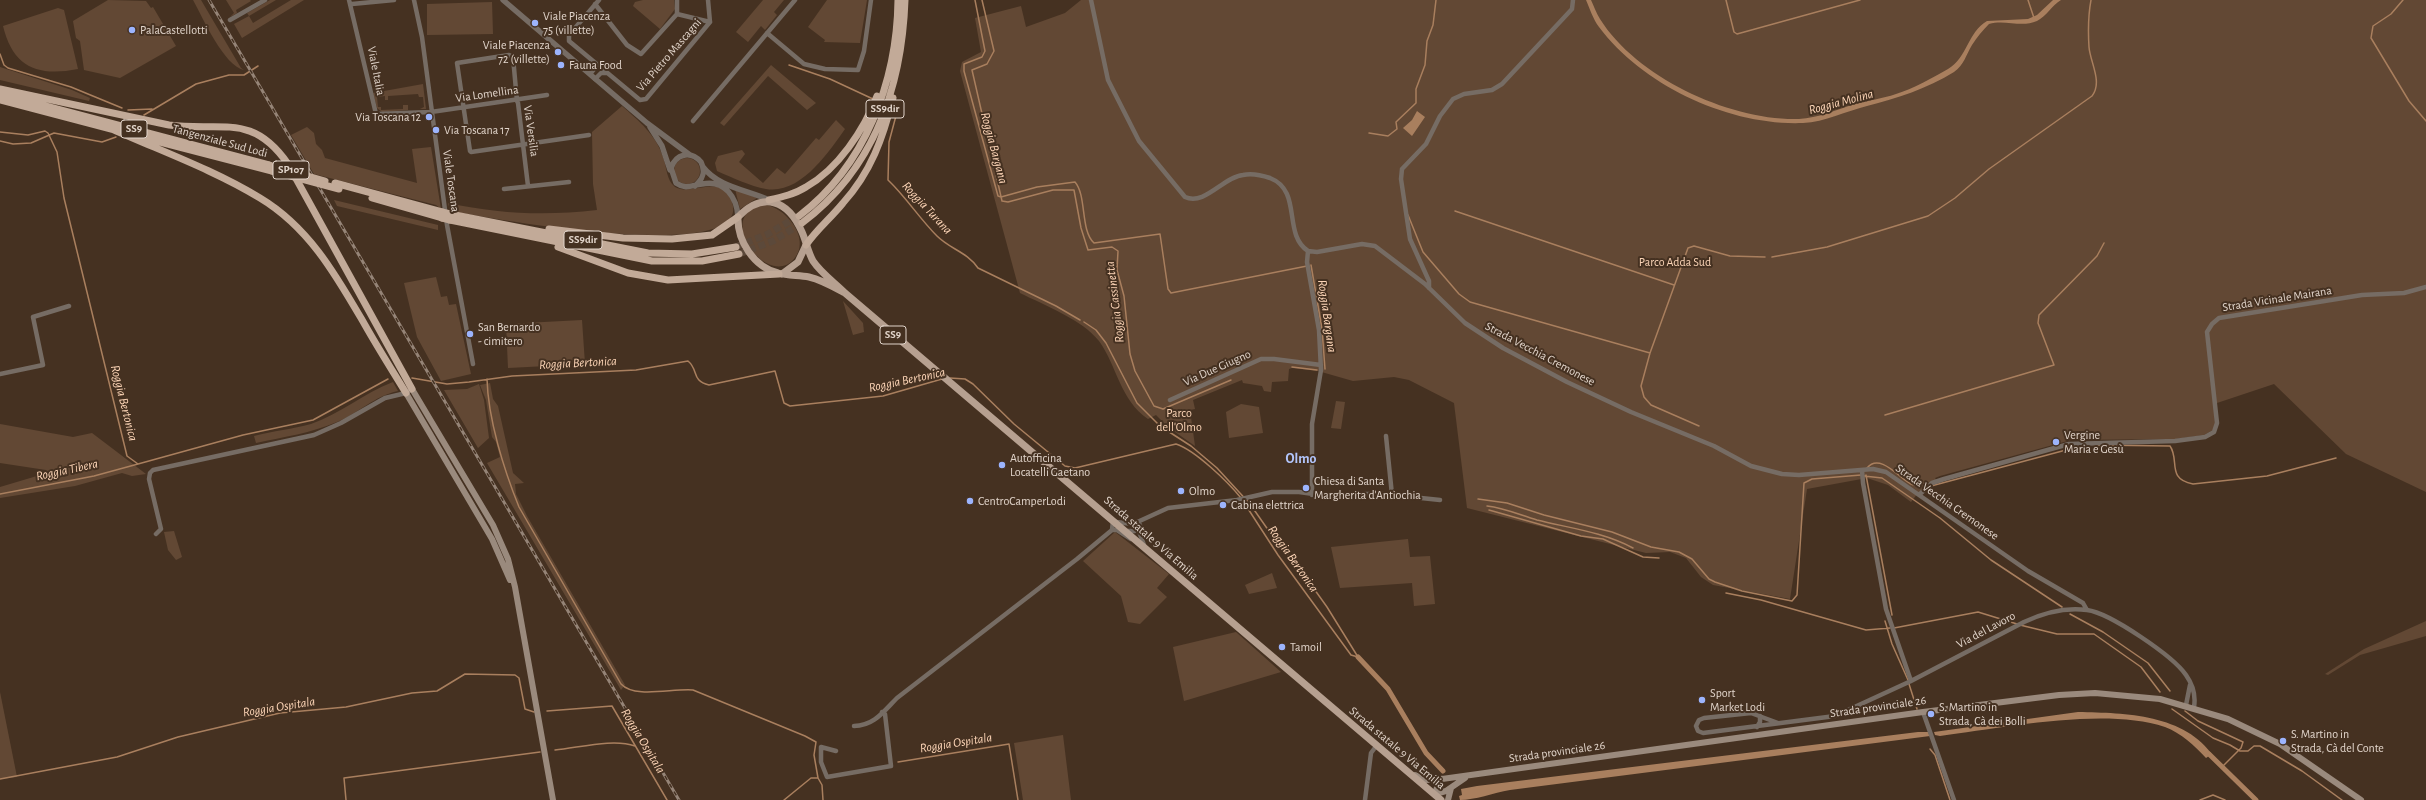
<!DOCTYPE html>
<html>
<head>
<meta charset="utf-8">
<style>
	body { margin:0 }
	canvas { display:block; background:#453121 }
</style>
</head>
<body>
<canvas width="2426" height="800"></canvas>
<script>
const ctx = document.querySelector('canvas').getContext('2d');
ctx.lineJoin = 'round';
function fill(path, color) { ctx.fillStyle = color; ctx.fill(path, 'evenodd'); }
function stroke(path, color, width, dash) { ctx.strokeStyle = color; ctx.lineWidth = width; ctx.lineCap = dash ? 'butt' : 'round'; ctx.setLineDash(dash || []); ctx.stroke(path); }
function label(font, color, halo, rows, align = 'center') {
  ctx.font = font + ' "Alegreya Sans",sans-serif'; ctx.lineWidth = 4; ctx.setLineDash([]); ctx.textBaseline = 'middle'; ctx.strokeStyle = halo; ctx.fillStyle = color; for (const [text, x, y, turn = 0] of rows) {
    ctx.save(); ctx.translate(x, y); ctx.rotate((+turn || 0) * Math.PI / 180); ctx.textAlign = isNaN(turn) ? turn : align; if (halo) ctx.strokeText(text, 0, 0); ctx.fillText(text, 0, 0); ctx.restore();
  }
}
fill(new Path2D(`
	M108,0L146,1L151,8L153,7L176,46L120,78L84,70L80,41L76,38L73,21Z
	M193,0H201L241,68L244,70C224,66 203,18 193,0Z
	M226,0H250L251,1L236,10L237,13L230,17L234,13Z
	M270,0H276L249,16L253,23L291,0H304L242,38L234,24L249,16L247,13Z
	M643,0H674L675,9L660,29L633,6L635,2Z
	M763,0H784L774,12L777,15L765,30L761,26L748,42L736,32Z
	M827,0H867L860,43L824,42L825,40L808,27Z
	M1081,0H2426V492L2346,454L2274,384L2214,404L2215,424L2213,430L2204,435L2176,439L2071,440L1940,476L1935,478L1937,481L1918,493L1911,502L1888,485L1867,478L1807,489L1790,599L1713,585L1701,577L1686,558L1670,552L1646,553L1467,508L1454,403L1409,380L1394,377L1353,381L1318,371L1292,368L1289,369L1288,381L1272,382L1271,392L1264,391L1262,386L1243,383L1242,380L1193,400L1195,409L1190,410L1195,446L1168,427L1156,415L1148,419C1120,400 1117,366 1099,341C1083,320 1044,305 1020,293L960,71L962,62L981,52L975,18L1021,6L1026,27L1065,13Z
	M492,2L493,34L427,35V4Z
	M58,8L64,10L78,69C37,77 13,67 3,26Z
	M771,65L816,103L807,110L768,76L724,126L720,123Z
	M0,67L72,90L90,98L89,101L0,80Z
	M423,84L426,109H420L424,107L423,97H419L418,94L388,96V100H385V96L377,97L378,107H381V110L403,109V105H408V110L382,112L377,108L373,93Z
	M622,106C639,121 656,135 663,157C667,167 666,180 675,187C690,197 728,170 733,206C743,265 483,217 450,211L448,203C499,214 546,216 597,210L593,184L592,132Z
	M836,120L845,129C829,152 800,195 766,189C750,186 733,178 717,171L715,163L718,156L742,150L745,154L739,162L763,183L777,168L785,174L816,138L819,140Z
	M307,127L314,133L316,144L322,150L325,158L417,183L412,149L431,147L441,209L436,205L314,174L291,135Z
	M674 171a13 13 0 1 1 26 0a13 13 0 1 1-26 0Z
	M735,189L757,198L740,209Z
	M334,200L438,225V230L337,206Z
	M766,205C788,209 812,241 793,260C766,289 711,211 766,205Z
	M436,277L441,297L447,296L449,305L456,304L471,374L441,381L417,337L404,283Z
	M843,301L863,323L864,332L853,335Z
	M582,320L585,364L508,368L506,324Z
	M393,382L398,391C374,396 359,413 337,422C311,433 284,437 256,443L254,436C273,431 293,429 311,424C340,414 364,393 393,382Z
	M490,383L493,399L498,406L513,473L524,483L515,484L516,494L527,516L625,685L621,690L487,463L500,457L496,442L492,437L486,400L480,385Z
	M479,384L484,400L489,438L478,448L444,390L467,389Z
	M1336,401L1345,402L1341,429L1331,428Z
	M1241,404L1259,407L1263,433L1229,438L1226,412Z
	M0,424L73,437L92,433L146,474L132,476L122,473L75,486L0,498V487L47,473L46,470L0,463Z
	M174,531L182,557L176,560L168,550L164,532Z
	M1115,532L1169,574L1157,588L1167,597L1140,624L1128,622L1121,596L1083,561Z
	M1408,539L1410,557L1430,556L1435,604L1414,606L1412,583L1340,588L1331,547Z
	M1272,573L1277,588L1249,594L1245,585Z
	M2426,621V636L2360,655L2328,675L2325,674L2364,649Z
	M1236,632L1281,672L1184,701L1173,647Z
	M0,692L17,777L0,779Z
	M1063,735L1071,800H1023L1014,743Z`), '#624834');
fill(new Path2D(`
	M1586,0H1591C1594,6 1596,13 1600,19C1637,78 1731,121 1799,119C1818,118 1836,110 1855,104C1868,100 1882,99 1896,94C1913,89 1932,78 1948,69C1967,58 1968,32 1987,21L2028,19L2037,15L2053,0H2061C2052,5 2047,16 2037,21C2021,28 2005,19 1989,24C1983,30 1977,37 1972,45C1966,55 1964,65 1954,72C1927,89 1897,98 1867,106C1846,111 1825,122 1803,123C1730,126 1643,86 1599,27C1593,19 1590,9 1586,0Z
	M1417,111L1425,117L1412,136L1403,128L1412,120Z
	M2078,712C2126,713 2185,714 2214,757L2212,759L2209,756L2206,758C2195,746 2181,733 2165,727C2104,707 2004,728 1940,736L1935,735L1934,732Z
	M1918,732H1928L1930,736L1510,790C1493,793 1475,800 1460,800L1459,796L1462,795L1461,789L1477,786Z`), '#a97f5e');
stroke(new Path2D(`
	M975,0L985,51L982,57L964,64V71L998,196L1001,197L1037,187L1075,182C1087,196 1080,230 1094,243L1160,234L1168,289L1171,293L1307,266
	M982,0L994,51L987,64L972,70L1002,201L1008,202L1053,190H1074L1081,228L1088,250L1112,247L1118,251L1117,270L1124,296L1130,354L1135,371L1154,406L1163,409L1231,380
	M1726,0L1734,32L1737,34L1860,0
	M2028,0L2034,18
	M2403,0L2391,14L2373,26L2371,38L2409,101L2426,121
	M0,54L4,65L8,68L71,87L122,108
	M789,65L830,79L873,99
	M895,106L897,112L889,142L888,180C906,197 919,218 937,236C950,249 967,252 978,268L1056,306L1080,320
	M128,110L152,109
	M144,115L196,84L229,75H244L258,66
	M131,125L135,123
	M0,132L28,135L45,131L48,133L57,152L64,198L127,456L138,464L243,435L313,420L388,379
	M1369,133L1388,136L1397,129L1396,122L1416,103V89L1425,65L1427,41L1433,25L1436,0
	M0,141L13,144L31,143L54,133L102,142L116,137
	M1455,211L1674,285
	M1408,215L1423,252L1459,294L1470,302L1650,353
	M1772,257L1827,247L1928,216L1955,198L1989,169L2092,96C2103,82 2090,62 2089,47C2088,31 2088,16 2091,0
	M1311,265L1322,329L1325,369
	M1084,322L1096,330L1106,343L1137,403L1160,426L1191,446L1217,468L1250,504L1278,544L1297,565L1327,607L1358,657
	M1292,367L1317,370
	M412,378L447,384L469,382L512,376L636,370L688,361C699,370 691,381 709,385L775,371L784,403L790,406L883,396L942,379
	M950,378L965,379L973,384L1014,424L1065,466L1075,468L1176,444C1195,450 1228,482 1241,498
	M487,379C488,419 504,470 519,507L621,684C635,699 673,688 693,690L805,736L816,742L814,755L818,778
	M1885,415L2054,365L2038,323L2039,315L2097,256L2104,243
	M1699,426L1651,405L1644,397L1641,386L1650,353L1688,248L1694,246L1730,256L1765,257
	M2095,445L2170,446C2180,460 2166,479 2193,484L2267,476L2336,458
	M1867,468C1880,452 1900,479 1911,484C1917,487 1920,482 1926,483
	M1866,475L1892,615
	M1864,476L1882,478L1940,518L1991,560L2062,607
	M1931,486L2081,446
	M0,494L94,476L138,464
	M1478,499L1507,503L1544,515L1612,532L1651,547L1679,552L1692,559L1709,579L1715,582L1742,591L1792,601L1797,595L1804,483L1812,479L1861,475
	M1243,501L1278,555L1351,655L1358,657
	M1487,506C1505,508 1520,515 1537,520C1569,528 1603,532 1633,548
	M1489,510L1581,536L1603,539L1643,557L1659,558
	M1726,593L1761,600L1866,630L1890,628
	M2070,614L2103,632L2148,663L2170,691
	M1885,621L1892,644L1908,680
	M2020,625L2057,634H2094L2141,667L2160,692
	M1894,628L1978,612L2017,624
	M1909,684L1917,709
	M2172,709L2213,738L2230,745L2240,751H2248L2254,746H2260L2302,771L2342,800
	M547,711L612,706L667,800
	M2185,711L2198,721L2243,742L2241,748L2222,767
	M1930,749L1935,755L1950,800
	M555,750C578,748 613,738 635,746
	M898,762L1009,744L1018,800
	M0,779L117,757L178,737L280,713L346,707L412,693L437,691L465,674L515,675L519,678L525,709L534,712
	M346,800L344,778L540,752
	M784,800L811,778H818L822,785L823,800
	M2200,800L2213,795L2225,800`), '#a97f5e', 1.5);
stroke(new Path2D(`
	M1358,657L1388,689L1426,753L1443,771
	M2209,754L2256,800`), '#a97f5e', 5);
stroke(new Path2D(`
	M736,247L768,234L798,216
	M739,254L773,241L802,223`), '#5c493a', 7, [7, 3.5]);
stroke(new Path2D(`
	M349,0L376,114L431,112L547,95
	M414,0L422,37L447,225L473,364
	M599,0L569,35V41L640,100L646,99L710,22
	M708,0L710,22
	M1091,0L1108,80L1139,141L1185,197C1205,206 1223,177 1243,175C1252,173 1261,175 1270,178C1303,191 1282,234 1308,251L1317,252L1362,244L1375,246L1425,284L1465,323L1503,348L1567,382L1631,412L1714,446L1751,466L1782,474L1799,475L1873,469L1886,472L2028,571L2083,603L2087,610
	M352,4L394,0
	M595,4L627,45L641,54L677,14V0
	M677,14L710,22
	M230,20L265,0
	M767,33L804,64L825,69L858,70L864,51L871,0
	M590,74L595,68V63
	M595,79L601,73H607
	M693,121L795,0
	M528,186L518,103L517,101L513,57L509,55L457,63L470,151L471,152L589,135
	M504,189L569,182
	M1308,251L1307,262L1319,330L1321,370L1312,424V495
	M1429,288V281L1410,239L1401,179L1402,169L1426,144L1440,116L1453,99L1464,94L1492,90L1502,84L1572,9L1573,0
	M0,374L43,365L33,317L69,306
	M1170,400L1261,359H1274L1321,365
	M1386,436L1392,495
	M1862,470L1863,483L1886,609L1911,681
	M1920,494L1932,483L1944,479L2069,444L2175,441L2205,437L2214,432L2217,423L2207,332L2212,324L2219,318L2362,295L2404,293L2426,287
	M1116,522L1133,524L1168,508L1237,500L1272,492H1299L1335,497L1363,494H1383L1440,500
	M1140,525V534L1144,545
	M1112,530H1117L1131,539
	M1126,531H1135L1140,526
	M156,534L161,529L149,479L150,473L153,470L314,435L341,423L385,398L406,393L412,389
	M2186,705L2190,685
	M1923,712L1954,800
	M1778,723L1751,713L1704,718L1699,720L1696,726L1698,731L1703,733L1835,716L1911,681L2024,622C2043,613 2065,607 2087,610C2110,613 2173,656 2186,675C2193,685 2196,695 2194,707
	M854,726C874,726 884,711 897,698L1077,559L1112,530L1113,520
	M1757,727L1760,722V716
	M836,751L821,747V762L827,777L891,766L885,714L882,712
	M1365,800L1371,753L1377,745`), '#766c64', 4.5);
stroke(new Path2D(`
	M503,0L647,123L690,155
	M650,127L662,146L670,170
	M703,167C718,187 747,190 769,200
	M695,186C703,179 706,172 701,162C690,150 676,154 671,168L676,183C686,190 692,185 702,184C725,179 737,198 738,217`), '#766c64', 5.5);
stroke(new Path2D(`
	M412,389L493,525L508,559L515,587L553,800
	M406,393L492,539L510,580
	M1415,775L1426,780L1442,779L1923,712L2059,695L2095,693L2160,699L2228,719L2280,744L2361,800
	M1442,779L1438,784L1435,794L1446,791L1465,778
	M1448,800L1451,788`), '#9a8a7d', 6);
stroke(new Path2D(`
	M782,274L798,262L806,245
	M845,293C834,287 822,280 809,277C799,275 788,276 778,273C754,267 737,241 738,217C763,191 788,200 802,232C806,241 808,252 813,261C821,273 835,283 845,293L1441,800`), '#b6a090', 7);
stroke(new Path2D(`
	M0,89L169,125C222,132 252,112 288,164L412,389
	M0,94L269,165
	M0,100L115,130
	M112,129C161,151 214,170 260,198C310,228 337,277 365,325C378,348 392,370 406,393
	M133,135L272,171
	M335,183L442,212
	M372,198L442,218
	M769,200C782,197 795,194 806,187C838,169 864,130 877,96
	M450,214L648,253L692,254L736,247
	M799,216C865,166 897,82 898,0
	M450,220L652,261H702L739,254
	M802,223C874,169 902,87 905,0
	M549,229L623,238L672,239L712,235L738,217
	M806,245C817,229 831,218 843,203C871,172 883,138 893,98
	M558,247L628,273L668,280L779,274`), '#c2aa98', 7);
const rail = new Path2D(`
	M209,0L679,800`);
stroke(rail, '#958477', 3);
stroke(rail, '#453121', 1.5, [4.5]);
stroke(new Path2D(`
	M269,165L325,181
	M272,171L339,189
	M442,212L450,214
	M442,218L450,220`), '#c2aa98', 7);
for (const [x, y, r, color] of [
	[535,23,4,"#9cb4fd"],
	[132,30,4,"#9cb4fd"],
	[558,52,4,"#9cb4fd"],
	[561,65,4,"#9cb4fd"],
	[429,117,4,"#9cb4fd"],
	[436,130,4,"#9cb4fd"],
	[470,334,4,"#9cb4fd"],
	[2056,442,4,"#9cb4fd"],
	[1002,465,4,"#9cb4fd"],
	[1306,488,4,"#9cb4fd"],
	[1181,491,4,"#9cb4fd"],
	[970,501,4,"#9cb4fd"],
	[1223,505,4,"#9cb4fd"],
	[1282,647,4,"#9cb4fd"],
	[1702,700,4,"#9cb4fd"],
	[1931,714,4,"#9cb4fd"],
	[2283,741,4,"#9cb4fd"]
]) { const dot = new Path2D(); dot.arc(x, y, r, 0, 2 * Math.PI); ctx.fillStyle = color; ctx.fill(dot); stroke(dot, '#453121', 1.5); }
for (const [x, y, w] of [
	[885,109,38],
	[134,129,26],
	[291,170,36],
	[583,240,38],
	[893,335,26]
]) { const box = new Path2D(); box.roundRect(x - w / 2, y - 9, w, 18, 3); ctx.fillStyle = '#453121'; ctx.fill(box); stroke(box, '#e1d4ca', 1); }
label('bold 11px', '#e1d4ca', null, [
	["SS9dir",885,109],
	["SS9",134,129],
	["SP107",291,170],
	["SS9dir",583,240],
	["SS9",893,335]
]);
label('12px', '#e1d4ca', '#453121', [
	["Viale Piacenza",543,16],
	["75 (villette)",543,30],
	["PalaCastellotti",140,30],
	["Viale Piacenza",550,45,"right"],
	["72 (villette)",550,59,"right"],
	["Fauna Food",569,65],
	["Via Toscana 12",421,117,"right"],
	["Via Toscana 17",444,130],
	["San Bernardo",478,327],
	["- cimitero",478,341],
	["Vergine",2064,435],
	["Maria e Gesù",2064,449],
	["Autofficina",1010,458],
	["Locatelli Gaetano",1010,472],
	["Chiesa di Santa",1314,481],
	["Margherita d'Antiochia",1314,495],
	["Olmo",1189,491],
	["CentroCamperLodi",978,501],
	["Cabina elettrica",1231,505],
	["Tamoil",1290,647],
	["Sport",1710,693],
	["Market Lodi",1710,707],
	["S. Martino in",1939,707],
	["Strada, Cà dei Bolli",1939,721],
	["S. Martino in",2291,734],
	["Strada, Cà del Conte",2291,748]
], 'left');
label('12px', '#e1d4ca', '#453121', [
	["Via Pietro Mascagni",669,55,-49],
	["Viale Italia",376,71,79],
	["Via Lomellina",487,94,-8],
	["Via Versilia",531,131,82],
	["Tangenziale Sud Lodi",220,141,15],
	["Viale Toscana",451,181,82],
	["Strada Vicinale Mairana",2277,299,-9],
	["Strada Vecchia Cremonese",1540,354,28],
	["Via Due Giugno",1217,368,-24],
	["Strada Vecchia Cremonese",1947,502,35],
	["Strada statale 9 Via Emilia",1151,538,41],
	["Via del Lavoro",1986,630,-28],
	["Strada provinciale 26",1878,707,-8],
	["Strada statale 9 Via Emilia",1397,748,40],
	["Strada provinciale 26",1557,752,-8]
]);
label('12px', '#fcd5b7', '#453121', [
	["Parco Adda Sud",1675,262],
	["Parco",1179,413],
	["dell'Olmo",1179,427]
]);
label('italic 13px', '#fdd5b7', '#453121', [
	["Roggia Molina",1841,102,-15],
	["Roggia Bargana",994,148,75],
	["Roggia Turana",927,208,47],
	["Roggia Cassinetta",1115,302,-97],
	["Roggia Bargana",1327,316,82],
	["Roggia Bertonica",578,363,-3],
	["Roggia Bertonica",907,380,-12],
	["Roggia Bertonica",124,403,76],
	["Roggia Tibera",67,470,-12],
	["Roggia Bertonica",1293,559,55],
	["Roggia Ospitala",279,707,-9],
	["Roggia Ospitala",643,741,59],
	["Roggia Ospitala",956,743,-9]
]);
label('bold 14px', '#b2c5fb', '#453121', [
	["Olmo",1301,459]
]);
</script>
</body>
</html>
